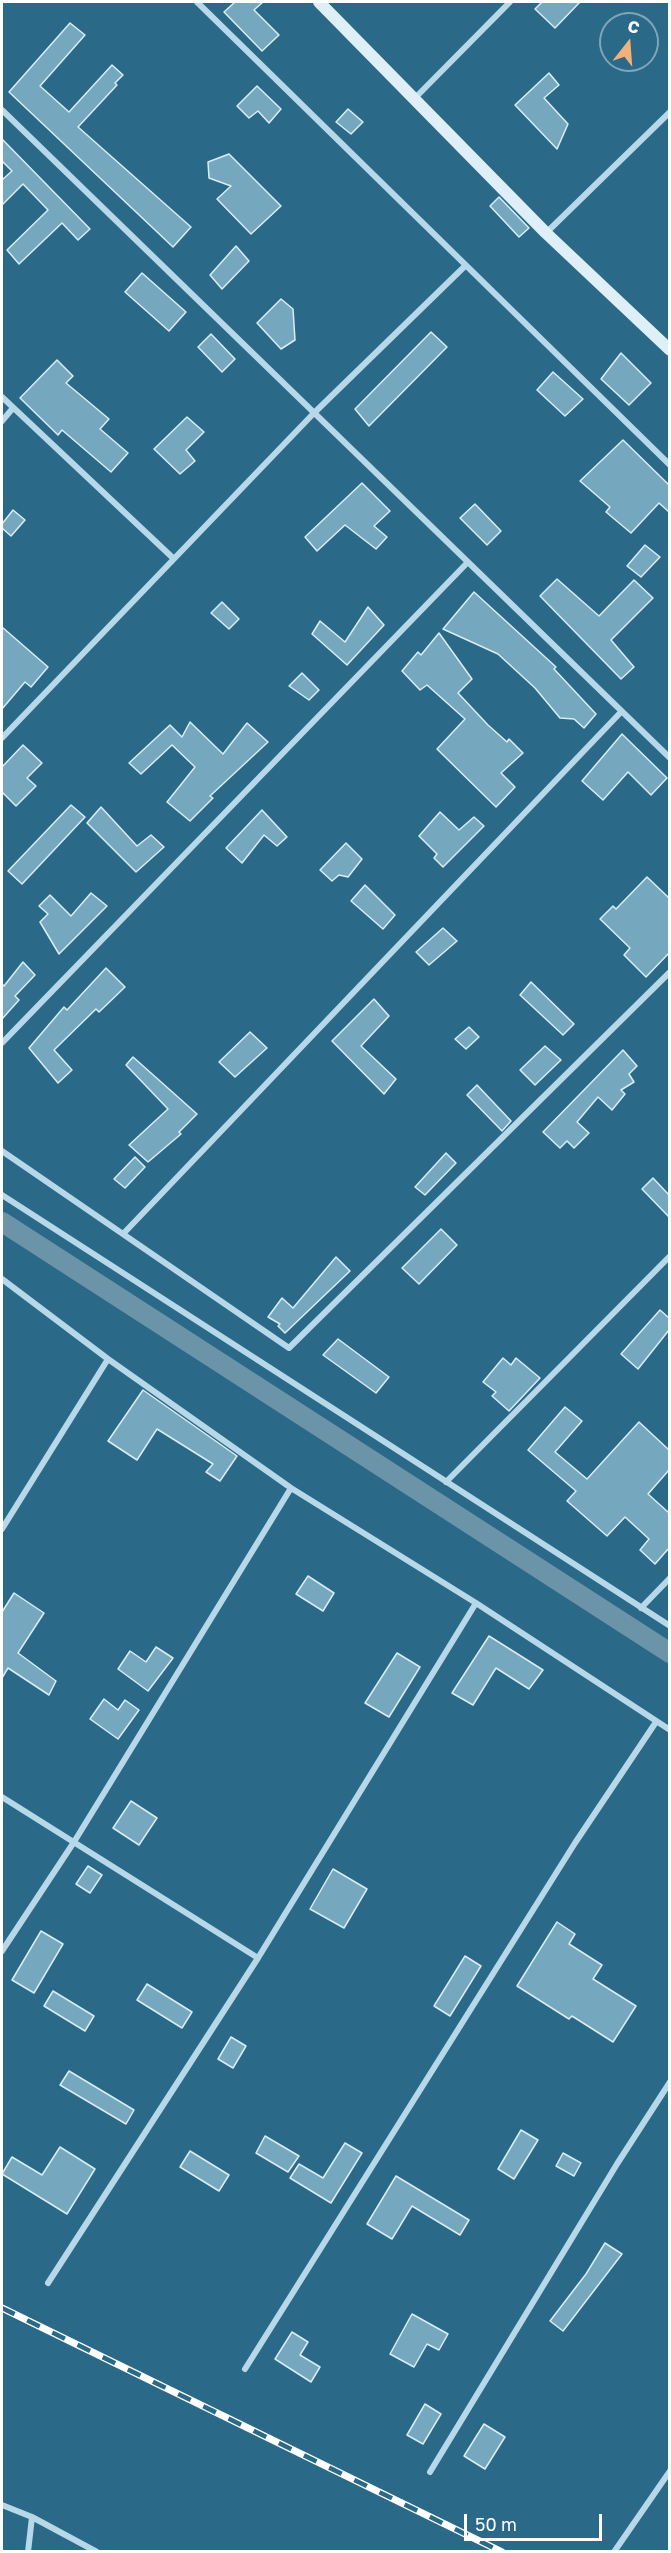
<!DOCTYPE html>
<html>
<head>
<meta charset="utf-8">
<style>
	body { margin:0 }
	#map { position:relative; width:671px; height:2553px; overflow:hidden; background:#2a6987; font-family:"Golos Text",sans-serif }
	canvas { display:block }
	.frame { position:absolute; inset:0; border:3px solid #fff; pointer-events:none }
	.north { position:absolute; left:599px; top:12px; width:60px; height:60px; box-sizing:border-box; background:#2a6987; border:2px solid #7fa5b7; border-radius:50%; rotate:17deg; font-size:16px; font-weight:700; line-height:24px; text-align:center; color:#fff }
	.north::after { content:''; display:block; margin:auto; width:21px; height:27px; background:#efb27d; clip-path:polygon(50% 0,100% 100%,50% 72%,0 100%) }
	.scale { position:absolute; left:464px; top:2514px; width:138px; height:27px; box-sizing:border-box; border:3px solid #fff; border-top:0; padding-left:8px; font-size:18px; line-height:21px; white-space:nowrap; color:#fff; -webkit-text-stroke:4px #2a6987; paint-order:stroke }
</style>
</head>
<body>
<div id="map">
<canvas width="671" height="2553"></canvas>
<div class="frame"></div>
<div class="north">С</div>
<div class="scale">50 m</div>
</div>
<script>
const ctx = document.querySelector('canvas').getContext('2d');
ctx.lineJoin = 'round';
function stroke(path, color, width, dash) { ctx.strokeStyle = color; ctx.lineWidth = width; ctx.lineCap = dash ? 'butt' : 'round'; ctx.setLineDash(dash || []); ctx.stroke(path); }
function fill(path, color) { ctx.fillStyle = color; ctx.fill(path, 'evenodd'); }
stroke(new Path2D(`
	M2,1222L670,1653`), '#6b94a8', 20);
const building = new Path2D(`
	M235,2H263L254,10L279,35L262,51L224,12Z
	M542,2H580L555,28L535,9Z
	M70,23L85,35L40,86L69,112L112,65L123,75L115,83L117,85L78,127L191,227L173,247L9,92Z
	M549,73L559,85L544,98L568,124L557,149L515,105Z
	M257,86L281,109L269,123L258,111L249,118L237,106Z
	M348,109L363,122L351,134L336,122Z
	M2,139L90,229L78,240L62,223L19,264L7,250L48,210L23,184L2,205V180L12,171L2,161Z
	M229,154L281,206L251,234L217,199L231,186L209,178L208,162Z
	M499,197L529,228L519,237L490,206Z
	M236,246L249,261L222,289L210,275Z
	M142,273L186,312L169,331L125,292Z
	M281,299L293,309L295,340L281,349L257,323Z
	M431,332L447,347L369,426L355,409Z
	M211,334L235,359L222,372L198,347Z
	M621,353L651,383L629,405L601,379Z
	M57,360L73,376L66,383L109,419L100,429L128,453L111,472L62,430L58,435L20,398Z
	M553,372L583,399L565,416L537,390Z
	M187,417L204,432L186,450L195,461L180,474L154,449Z
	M623,440L669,485V512L659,503L631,533L606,512L610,507L580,481Z
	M362,483L390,511L374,526L387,537L376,549L345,525L317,551L305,537Z
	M475,504L501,531L487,545L460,518Z
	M13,510L25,520L11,536L2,528V524Z
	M645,545L660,557L641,577L627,566Z
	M557,579L599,616L634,580L653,598L611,640L634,667L621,679L540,596Z
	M474,592L556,667L554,669L596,714L584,728L574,719L560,718L535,688L498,654L443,629Z
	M222,602L239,619L229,629L211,613Z
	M368,607L384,625L347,665L312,634L320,621L345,642Z
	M2,627L48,667L31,687L25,682L2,709Z
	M439,633L472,679L458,693L488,725L507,742L509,739L523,753L501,773L515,787L496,807L437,749L465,719L427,685L420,690L402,671L418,652L421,655Z
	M302,673L319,690L309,700L289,686Z
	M190,722L223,754L247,723L268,742L210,796L213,798L190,821L167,802L195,767L172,745L141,774L129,763L170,725L182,737Z
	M622,734L667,778L651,795L628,772L603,800L582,781Z
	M23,745L42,763L27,778L36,786L16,806L2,792V767Z
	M71,805L85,817L22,884L8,871Z
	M101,807L137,846L151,835L164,847L136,872L87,823Z
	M262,810L287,837L277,846L264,835L242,863L226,848Z
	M440,812L459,830L474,817L484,826L443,867L434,858L437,854L419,836Z
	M346,843L362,859L348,877L339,875L332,881L320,870Z
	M647,877L669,898V953L646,977L624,955L630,948L600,919L613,906L616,909Z
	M365,885L395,915L383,929L351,901Z
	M91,893L107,906L59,954L40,922L48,914L39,906L50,895L71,916Z
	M443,928L457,941L429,965L416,952Z
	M23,962L35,975L15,996L19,1000L2,1019V984L4,986Z
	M106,968L125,987L99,1012L96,1009L54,1050L72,1070L58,1083L29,1048L64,1007L67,1010Z
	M531,982L574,1024L563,1035L520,995Z
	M374,999L389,1016L361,1046L396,1079L384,1094L332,1041Z
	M469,1027L479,1037L466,1049L455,1039Z
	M250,1032L267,1048L235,1077L219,1062Z
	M545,1046L561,1060L535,1085L520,1070Z
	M623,1050L637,1066L629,1074L634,1082L621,1090L625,1094L612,1110L598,1097L577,1122L589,1133L574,1148L567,1141L560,1148L543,1132Z
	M133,1057L197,1114L179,1132L181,1134L148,1162L129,1145L168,1109L126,1065Z
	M477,1085L511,1121L502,1131L467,1095Z
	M446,1153L456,1163L425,1195L415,1187Z
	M135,1157L145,1167L125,1188L114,1179Z
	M653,1178L669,1195V1217L642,1189Z
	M441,1229L457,1245L419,1284L402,1268Z
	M336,1257L350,1271L285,1333L278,1326L280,1324L268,1317L282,1298L293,1308Z
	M660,1310L669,1318V1330L638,1369L621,1354Z
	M338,1339L389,1377L376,1393L323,1355Z
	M503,1358L511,1365L516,1358L540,1378L509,1411L492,1396L496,1392L483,1382Z
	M143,1390L237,1456L220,1481L206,1472L213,1464L157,1429L137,1460L108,1441Z
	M565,1407L582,1421L555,1452L587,1479L639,1422L669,1450V1470L648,1494L669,1513V1548L655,1564L640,1550L649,1539L625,1517L607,1536L567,1501L576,1491L528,1450Z
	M308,1576L334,1593L323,1611L296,1594Z
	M14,1593L44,1613L18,1653L56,1681L49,1695L8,1668L2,1678V1612Z
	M489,1636L543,1670L529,1689L496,1668L473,1705L452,1693Z
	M156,1647L173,1658L148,1691L118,1669L130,1651L146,1662Z
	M397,1653L420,1667L389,1717L365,1703Z
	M104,1699L118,1710L125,1700L139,1710L118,1739L90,1719Z
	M131,1801L157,1818L139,1845L113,1828Z
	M88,1866L102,1875L90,1893L76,1884Z
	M333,1869L367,1889L344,1928L310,1909Z
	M557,1922L575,1934L569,1944L602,1965L593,1979L636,2006L613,2042L572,2016L569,2019L517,1986Z
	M41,1931L63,1944L34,1993L12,1980Z
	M465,1956L481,1966L450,2016L434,2006Z
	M147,1984L192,2012L182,2028L137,2000Z
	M53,1991L94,2016L85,2031L44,2006Z
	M231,2037L246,2046L233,2068L218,2059Z
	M69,2071L134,2110L126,2124L60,2085Z
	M521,2130L538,2140L514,2179L498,2169Z
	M265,2136L299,2156L288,2172L256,2153Z
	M345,2143L362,2153L331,2203L290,2178L299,2164L323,2178Z
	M60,2147L95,2169L67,2214L2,2174L12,2157L42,2175Z
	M190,2151L229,2175L219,2191L180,2167Z
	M563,2153L581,2163L574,2176L556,2166Z
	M396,2176L469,2220L460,2235L412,2206L392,2239L367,2224Z
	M605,2243L622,2254L563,2331L550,2321L586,2274Z
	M412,2314L448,2334L439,2350L427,2344L414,2367L390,2354Z
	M292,2332L308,2342L300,2355L320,2367L311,2382L275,2359Z
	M425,2404L441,2414L423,2444L407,2435Z
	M484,2424L505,2437L485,2469L464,2456Z`);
fill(building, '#75a8bf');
stroke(building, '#d9edf6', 1.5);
stroke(new Path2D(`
	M197,2L670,465
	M413,100L510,2
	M2,110L670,758
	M546,233L670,112
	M2,397L173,558
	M2,421L13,408
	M2,738L313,414L465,266
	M2,1043L467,563
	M2,1151L289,1348L670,972
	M2,1195L670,1626
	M123,1234L621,712
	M2,1279L108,1359L291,1488L476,1603L670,1730
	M446,1482L670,1256
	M2,1529L108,1359
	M641,1608L670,1578
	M2,1797L258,1958
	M2,1951L74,1842L291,1488
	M48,2283L258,1958L476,1603
	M245,2369L575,1843L656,1722
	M430,2472L617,2164L670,2082
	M2,2505L32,2517L97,2552
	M28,2552L32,2517
	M614,2552L670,2471`), '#b6d8e8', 6);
stroke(new Path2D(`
	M319,2L546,233L670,350`), '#dfeff7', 12);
const rail = new Path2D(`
	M2,2308L502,2552`);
stroke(rail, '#fff', 7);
stroke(rail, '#2a6987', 4.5, [14]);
</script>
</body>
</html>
